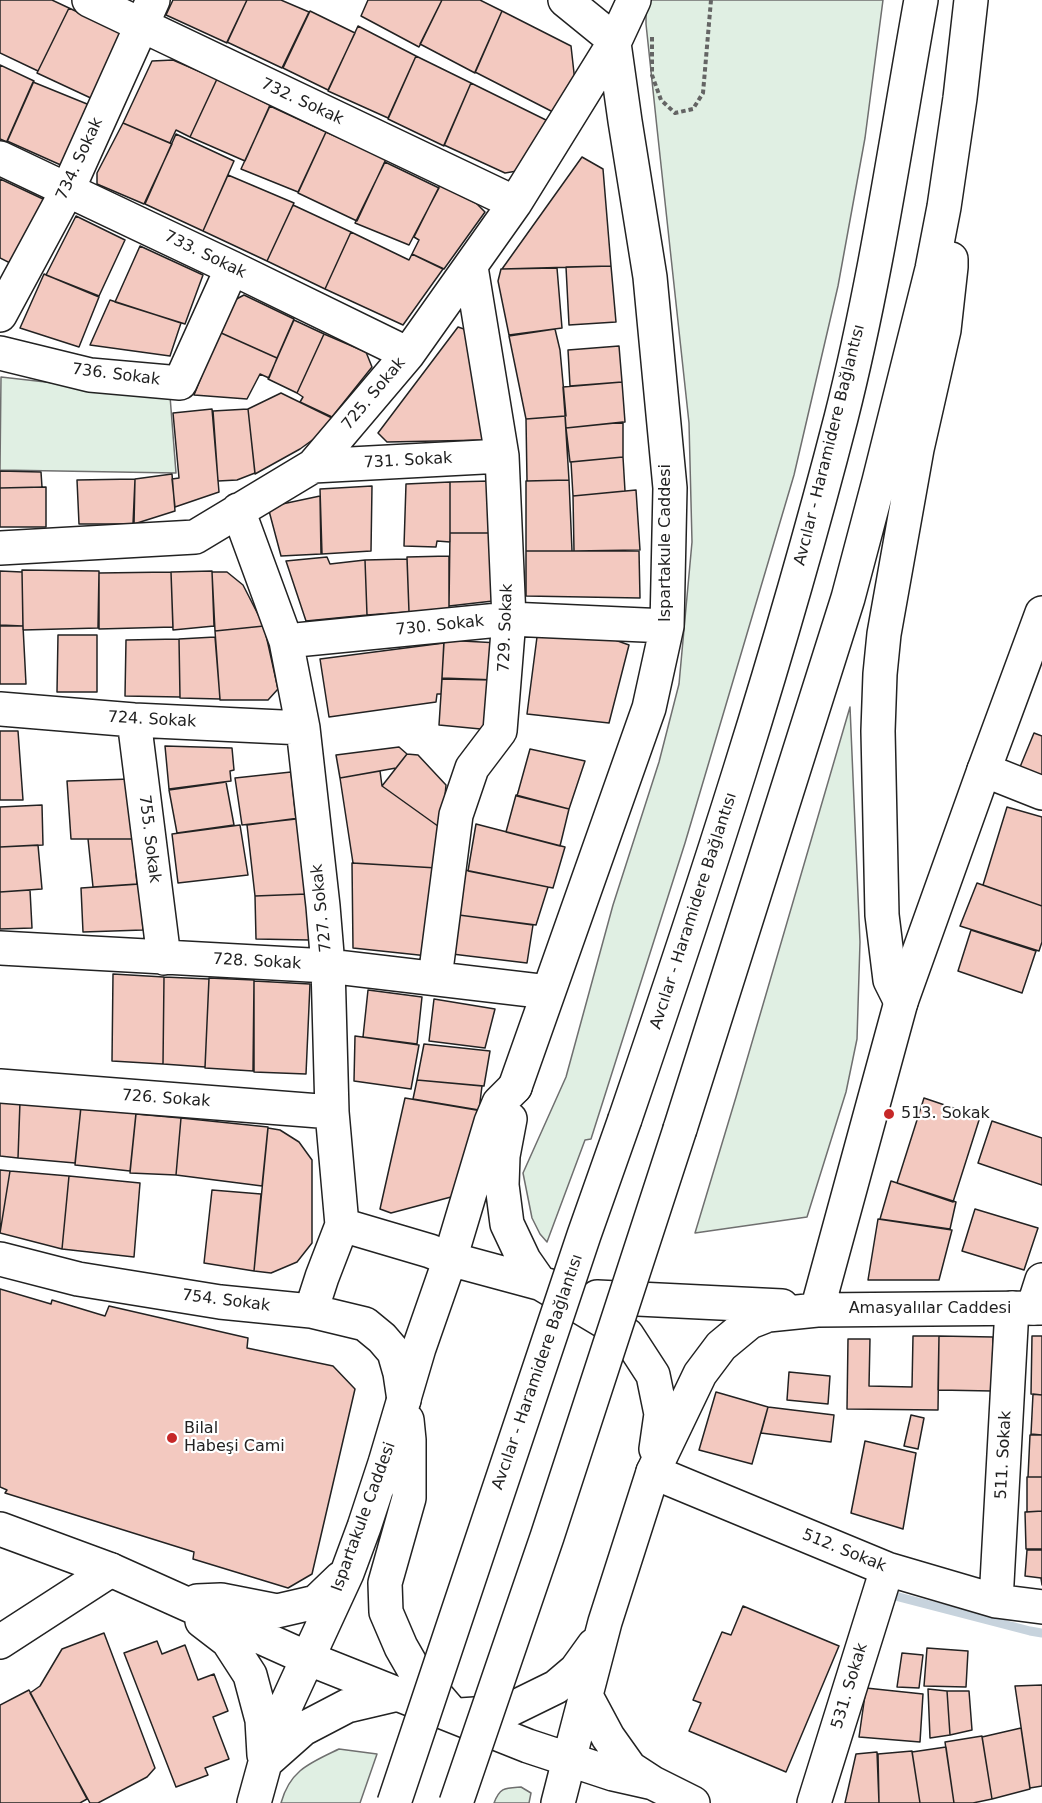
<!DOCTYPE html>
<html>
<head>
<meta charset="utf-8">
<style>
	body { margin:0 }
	canvas { display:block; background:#fff }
</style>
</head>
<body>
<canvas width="1042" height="1803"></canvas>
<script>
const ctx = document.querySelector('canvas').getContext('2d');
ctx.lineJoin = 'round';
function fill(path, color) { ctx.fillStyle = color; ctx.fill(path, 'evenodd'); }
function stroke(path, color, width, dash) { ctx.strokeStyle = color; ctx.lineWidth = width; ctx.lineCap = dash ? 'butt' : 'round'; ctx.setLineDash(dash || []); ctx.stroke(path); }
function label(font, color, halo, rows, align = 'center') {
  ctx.font = font + ' "DejaVu Sans",sans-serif'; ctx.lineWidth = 4.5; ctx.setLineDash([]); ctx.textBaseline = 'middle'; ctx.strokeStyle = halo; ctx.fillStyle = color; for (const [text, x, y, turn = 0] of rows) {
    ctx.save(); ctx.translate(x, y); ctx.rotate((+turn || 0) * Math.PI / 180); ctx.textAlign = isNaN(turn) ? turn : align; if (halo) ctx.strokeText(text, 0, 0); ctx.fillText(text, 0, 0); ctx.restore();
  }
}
const green = new Path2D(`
	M646,0H883L865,138L838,286L794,475L685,843L591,1139L585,1140L547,1242L540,1234L532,1218L523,1173L566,1077L613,905L659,762L679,684L692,542L689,423L657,128L646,24Z
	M1,377L170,396L176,473L0,470Z
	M850,707L860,942L857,1039L846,1092L807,1217L695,1233L736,1097Z
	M339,1749L377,1754L360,1803H281C290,1770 310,1763 339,1749Z
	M521,1787L531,1793L529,1803H494C500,1787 505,1788 521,1787Z`);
fill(green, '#e0efe3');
stroke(green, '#6f6f6f', 1.5);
stroke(new Path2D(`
	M895,1596L1030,1631L1042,1633`), '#c7d3dd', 9);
const building = new Path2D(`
	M0,0H52L69,8L38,71L0,53Z
	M173,0H247L227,43L166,15Z
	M247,0H281L309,12L282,68L227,42Z
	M368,0H442L419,47L361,16Z
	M442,0H480L502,11L475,73L420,44Z
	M69,8L127,35L95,100L37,73Z
	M310,11L355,33L328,90L283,68Z
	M502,11L571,46L575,82L553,112L475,72Z
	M358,26L416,56L388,118L328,91Z
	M416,56L471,83L444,146L388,119Z
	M173,60L217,79L190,137L176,130L170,143L123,123L152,61Z
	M0,65L34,81L7,142L0,139Z
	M217,79L270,105L245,161L190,137Z
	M33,82L92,106L63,166L7,141Z
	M471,83L550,122L517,171L505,173L444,145Z
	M270,106L326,132L298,192L241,169Z
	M123,123L172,144L144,204L97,184V173Z
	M326,132L386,159L357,221L298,193Z
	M176,134L234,161L203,231L145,204Z
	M582,157L603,169L611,266L502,269Z
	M385,162L439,188L409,245L355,223Z
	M228,175L294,203L267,261L203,231Z
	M0,179L43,199L48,207L18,267L0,258Z
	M440,185L476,203L485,212L444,269L412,254L419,240L414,237Z
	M293,205L351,232L325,289L267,261Z
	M76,216L125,240L99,296L46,275Z
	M351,232L409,260L412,254L443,269L403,325L325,289Z
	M140,246L203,275L185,324L115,302Z
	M611,266L616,322L569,325L566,267Z
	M557,268L562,328L509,335L498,281L501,269Z
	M44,274L99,297L79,347L20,328Z
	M244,295L294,319L277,358L219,332L229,303Z
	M110,300L181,323L170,356L90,345Z
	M294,320L324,334L297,393L268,379Z
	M458,327L464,329L484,389L486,440L387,442L378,433Z
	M555,329L560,350L566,416L526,419L509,336Z
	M219,332L277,358L269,378L260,374L247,399L194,395Z
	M324,334L366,352L372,367L332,417L300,402L303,397L297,393Z
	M619,346L622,382L570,386L568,350Z
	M622,382L625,422L566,428L563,387Z
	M281,393L332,418L318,436L300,449L255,474L248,409Z
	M212,409L219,492L175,507L172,479L179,478L173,413Z
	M248,409L255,473L237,480L218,481L213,411Z
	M565,416L569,480L527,481L526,419Z
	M623,422V457L570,462L566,428Z
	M623,457L625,491L573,496L571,462Z
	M0,471L41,472L42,487L0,488Z
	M172,474L175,511L134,524L135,479Z
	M135,479L133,524H79L77,480Z
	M569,480L572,551H526V481Z
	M491,481L492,533H450V482Z
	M450,482V542L437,541L436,547L404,546L406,484Z
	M372,486L371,551L322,554L320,489Z
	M46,487V527H0V488Z
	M636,490L640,550L574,551L573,496Z
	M320,496L321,554L281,556L268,507Z
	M450,533H491L493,601L449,606Z
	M526,551H639L640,598L526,596Z
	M449,556V610L409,612L407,557Z
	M327,557L330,564L365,560L367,615L306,621L286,561Z
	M407,559L409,612L367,615L365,560Z
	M22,570L99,571L98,628L23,630Z
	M0,571L22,572L23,626L0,625Z
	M212,571L214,626L173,630L171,572Z
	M171,572L173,627L99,629V573Z
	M212,572H227L243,585L264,626L215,631Z
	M0,626H23L26,684H0Z
	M264,626L278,689L268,700H220L215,631Z
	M58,635H97V692H57Z
	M601,635L629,645L609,723L527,714L537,637Z
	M215,637L220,699L180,698L179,639Z
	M179,639L180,697L125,696L126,640Z
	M444,640L499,643L496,680L442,678Z
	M444,643L441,694H437L436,702L329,717L320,659Z
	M442,679L492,680L491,730L439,725Z
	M0,731H18L23,800H0Z
	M1034,733L1042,736V776L1020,767Z
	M165,746L232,748L234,770L230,771L231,781L169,789Z
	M399,747L407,754L396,768L340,778L336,755Z
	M530,749L585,761L569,809L517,796Z
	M407,754L418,755L446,785L442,829L382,786Z
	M380,771L382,786L442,829L437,868L353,863L340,778Z
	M291,772L296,819L242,825L235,778Z
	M131,779L138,839H71L67,781Z
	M226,782L234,825L177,833L169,790Z
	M516,795L569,809L560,846L506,832Z
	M42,805L43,845L0,847V807Z
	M1007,807L1042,817V906L983,885Z
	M299,818L307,894L255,896L247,825Z
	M476,824L565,847L553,888L468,871Z
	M240,825L248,875L178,883L172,834Z
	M88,839H133L137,884L93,887Z
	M38,845L42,889L0,892V847Z
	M352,863L437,868L428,956L353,948Z
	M460,869L548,887L536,925L451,914Z
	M977,883L1042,906V942L1039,951L960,926Z
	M140,884L143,930L83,932L81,888Z
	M30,890L32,928L0,929V892Z
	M307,894L309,940L256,939L255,896Z
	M459,915L533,925L527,963L452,954Z
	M971,930L1036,951L1022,993L958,971Z
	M113,974L164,977L163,1064L112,1061Z
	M164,977L209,979L205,1067L163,1064Z
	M209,978L254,980L253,1071L205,1068Z
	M254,981L310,984L306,1074L254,1072Z
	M368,990L422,997L417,1044L363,1037Z
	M434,999L495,1009L485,1048L429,1041Z
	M355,1036L419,1045L411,1089L354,1081Z
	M424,1044L490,1051L484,1086L417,1080Z
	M417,1080L482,1086L479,1110L413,1099Z
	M405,1098L488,1112L466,1193L391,1213L380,1209Z
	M924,1098L980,1117L953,1202L897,1183Z
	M0,1099L20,1101L18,1158L0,1156Z
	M20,1102L81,1107L75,1163L18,1158Z
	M81,1106L136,1113L130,1171L75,1165Z
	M136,1114L181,1118L176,1175L130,1173Z
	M181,1118L268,1127L262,1186L176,1175Z
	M992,1121L1042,1138V1185L978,1163Z
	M268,1128L280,1130L299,1142L312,1160V1243L297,1262L271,1273L254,1271Z
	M0,1170L10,1171L0,1233Z
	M10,1171L69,1176L62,1249L0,1233Z
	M69,1176L140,1183L134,1257L62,1249Z
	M891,1181L956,1202L950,1229L880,1219Z
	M212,1190L261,1194L254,1271L204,1263Z
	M975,1209L1038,1228L1024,1270L962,1251Z
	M878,1219L952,1230L939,1280H868Z
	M0,1289L51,1304L52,1300L105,1316L109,1306L248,1338L247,1348L333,1366L355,1389L312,1574L288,1588L193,1559L194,1552L5,1493L7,1490L0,1487Z
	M913,1336H939L938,1410L847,1409L848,1339H870L869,1386L912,1387Z
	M939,1336L993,1337L992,1391L938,1390Z
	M1032,1336H1042V1395L1031,1394Z
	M789,1372L830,1376L828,1404L787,1400Z
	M716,1392L768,1407L752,1464L699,1450Z
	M1033,1394L1042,1395V1435L1031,1434Z
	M768,1407L834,1415L831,1442L761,1433Z
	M911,1415L924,1418L918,1449L904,1446Z
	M1030,1435H1042V1477H1028Z
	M865,1441L916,1453L903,1529L851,1513Z
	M1027,1477H1042V1511L1027,1512Z
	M1042,1511V1549H1026L1025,1512Z
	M1027,1550H1042V1585L1041,1578L1025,1576Z
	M743,1606L839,1646L786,1772L689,1731L701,1703L693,1700L722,1632L731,1635Z
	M104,1633L155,1768L147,1777L98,1803H90L30,1693L40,1686L62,1649Z
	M157,1641L162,1654L185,1645L198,1680L214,1674L228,1711L213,1717L229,1759L205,1768L208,1775L176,1787L124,1653Z
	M927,1648L968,1651L966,1687L924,1686Z
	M902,1653L923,1655L919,1688L897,1687Z
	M1042,1685V1786L1030,1788L1015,1686Z
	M866,1688L923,1694L920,1742L859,1737Z
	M928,1689L947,1691L950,1735L930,1738Z
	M29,1690L87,1799L80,1803H0V1705Z
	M947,1691H969L972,1730L950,1735Z
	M1021,1728L1030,1789L992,1799L982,1737Z
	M982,1736L992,1799L973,1803H954L945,1742Z
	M946,1747L954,1803H920L912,1752Z
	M912,1751L920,1803H879L878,1754Z
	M877,1752L879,1803H845L856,1754Z`);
fill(building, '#f3c9c0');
stroke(building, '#222', 1.5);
const minor = new Path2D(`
	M89,0L515,203
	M0,158L232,268L408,354
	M0,315L68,189L153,0
	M0,353L90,375L180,383L232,268
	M313,466L502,456
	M238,510L286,641L303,728L323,906L328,966L332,1112L342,1225L322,1277L311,1311
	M0,548L195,537L313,466L408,354L515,203L614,43L634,0
	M286,641L509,619L667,626
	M0,709L134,720L303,728
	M134,720L164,958
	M984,770L1042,793
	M0,948L328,966L548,992
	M435,978L456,815L472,768L500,731L509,619L502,456L471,267
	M0,1086L332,1112
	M515,1087L649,708L667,626L670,488L650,277L625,121L614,43L608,35L565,0
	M342,1225L430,1251L450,1259
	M0,1259L78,1279L220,1302L311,1311L365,1324L382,1338L394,1352L400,1373L404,1400
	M1033,1308L1042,1280
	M653,1472L887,1569L996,1601L1042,1607
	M996,1601L1012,1308
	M0,1642L111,1570
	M814,1803L887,1569`);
const major = new Path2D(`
	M510,1119L503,1156L502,1185L507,1224L524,1260L540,1283L627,1335L653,1375L661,1414L656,1449
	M450,1259L550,1286
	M597,1297L782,1306
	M817,1310L901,1002L984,770L1042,613
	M407,1420L409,1440V1498L385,1583L386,1612L401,1647L413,1668L448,1709
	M0,1529L111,1570L307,1658L528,1746L613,1774L653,1783
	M197,1601L221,1600L277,1611L316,1602L341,1578
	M202,1621L228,1641L250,1675L262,1720L264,1755
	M585,1694L608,1737L630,1768L653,1783L693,1803
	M460,1715L505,1712L556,1687L576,1670L594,1645
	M268,1760L303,1729L347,1706L398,1694
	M569,1760L605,1622L653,1472L700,1374L721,1346L750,1322L768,1315L817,1310L1042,1308
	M254,1803L265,1763L287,1703L347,1573L364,1527L385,1463L419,1348L450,1259L491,1122L499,1103L515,1087`);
const highway = new Path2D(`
	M901,1002L890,980L882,915L878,731L880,674L884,634L917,449L944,330L951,267V259
	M625,1119C704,888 780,655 841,418C876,280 896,139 921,0
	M680,1129L848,598L879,481L932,269L944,207L960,98L971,0
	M558,1803L569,1760`);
stroke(minor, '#222', 36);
stroke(major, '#222', 36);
stroke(highway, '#222', 36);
stroke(new Path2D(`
	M652,37V75L661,100L675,113L693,109L703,93L711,0`), '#646464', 4, [4.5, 3]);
stroke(minor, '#fff', 33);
stroke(major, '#fff', 33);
stroke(highway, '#fff', 33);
const highwayBridge = new Path2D(`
	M394,1803L584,1235L625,1119
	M456,1803L547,1537L680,1129`);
stroke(highwayBridge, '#222', 36, []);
stroke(highwayBridge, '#fff', 33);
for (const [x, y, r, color] of [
	[889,1114,6,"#c62828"],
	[172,1438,6,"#c62828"]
]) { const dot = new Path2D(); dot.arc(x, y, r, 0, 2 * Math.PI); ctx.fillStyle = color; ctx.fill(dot); stroke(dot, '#fff', 2); }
label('16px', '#222', '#fff', [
	["732. Sokak",302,102,25],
	["734. Sokak",80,159,-65],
	["733. Sokak",205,255,26],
	["736. Sokak",116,375,7],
	["725. Sokak",374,394,-50],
	["Avcılar - Haramidere Bağlantısı",830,445,-76],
	["731. Sokak",408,461,-3],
	["Ispartakule Caddesi",666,543,-90],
	["730. Sokak",440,626,-6],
	["729. Sokak",506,628,-88],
	["724. Sokak",152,720,3],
	["755. Sokak",149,839,83],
	["727. Sokak",322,908,-96],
	["Avcılar - Haramidere Bağlantısı",694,911,-72],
	["728. Sokak",257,962,3],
	["726. Sokak",166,1099,4],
	["754. Sokak",226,1301,7],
	["Amasyalılar Caddesi",930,1309],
	["Avcılar - Haramidere Bağlantısı",538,1372,-71],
	["511. Sokak",1004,1455,-87],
	["Ispartakule Caddesi",364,1517,-70],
	["512. Sokak",844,1551,22],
	["531. Sokak",850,1686,-73]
]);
label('16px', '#222', '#fff', [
	["513. Sokak",901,1114],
	["Bilal",184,1429],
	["Habeşi Cami",184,1447]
], 'left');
</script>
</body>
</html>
